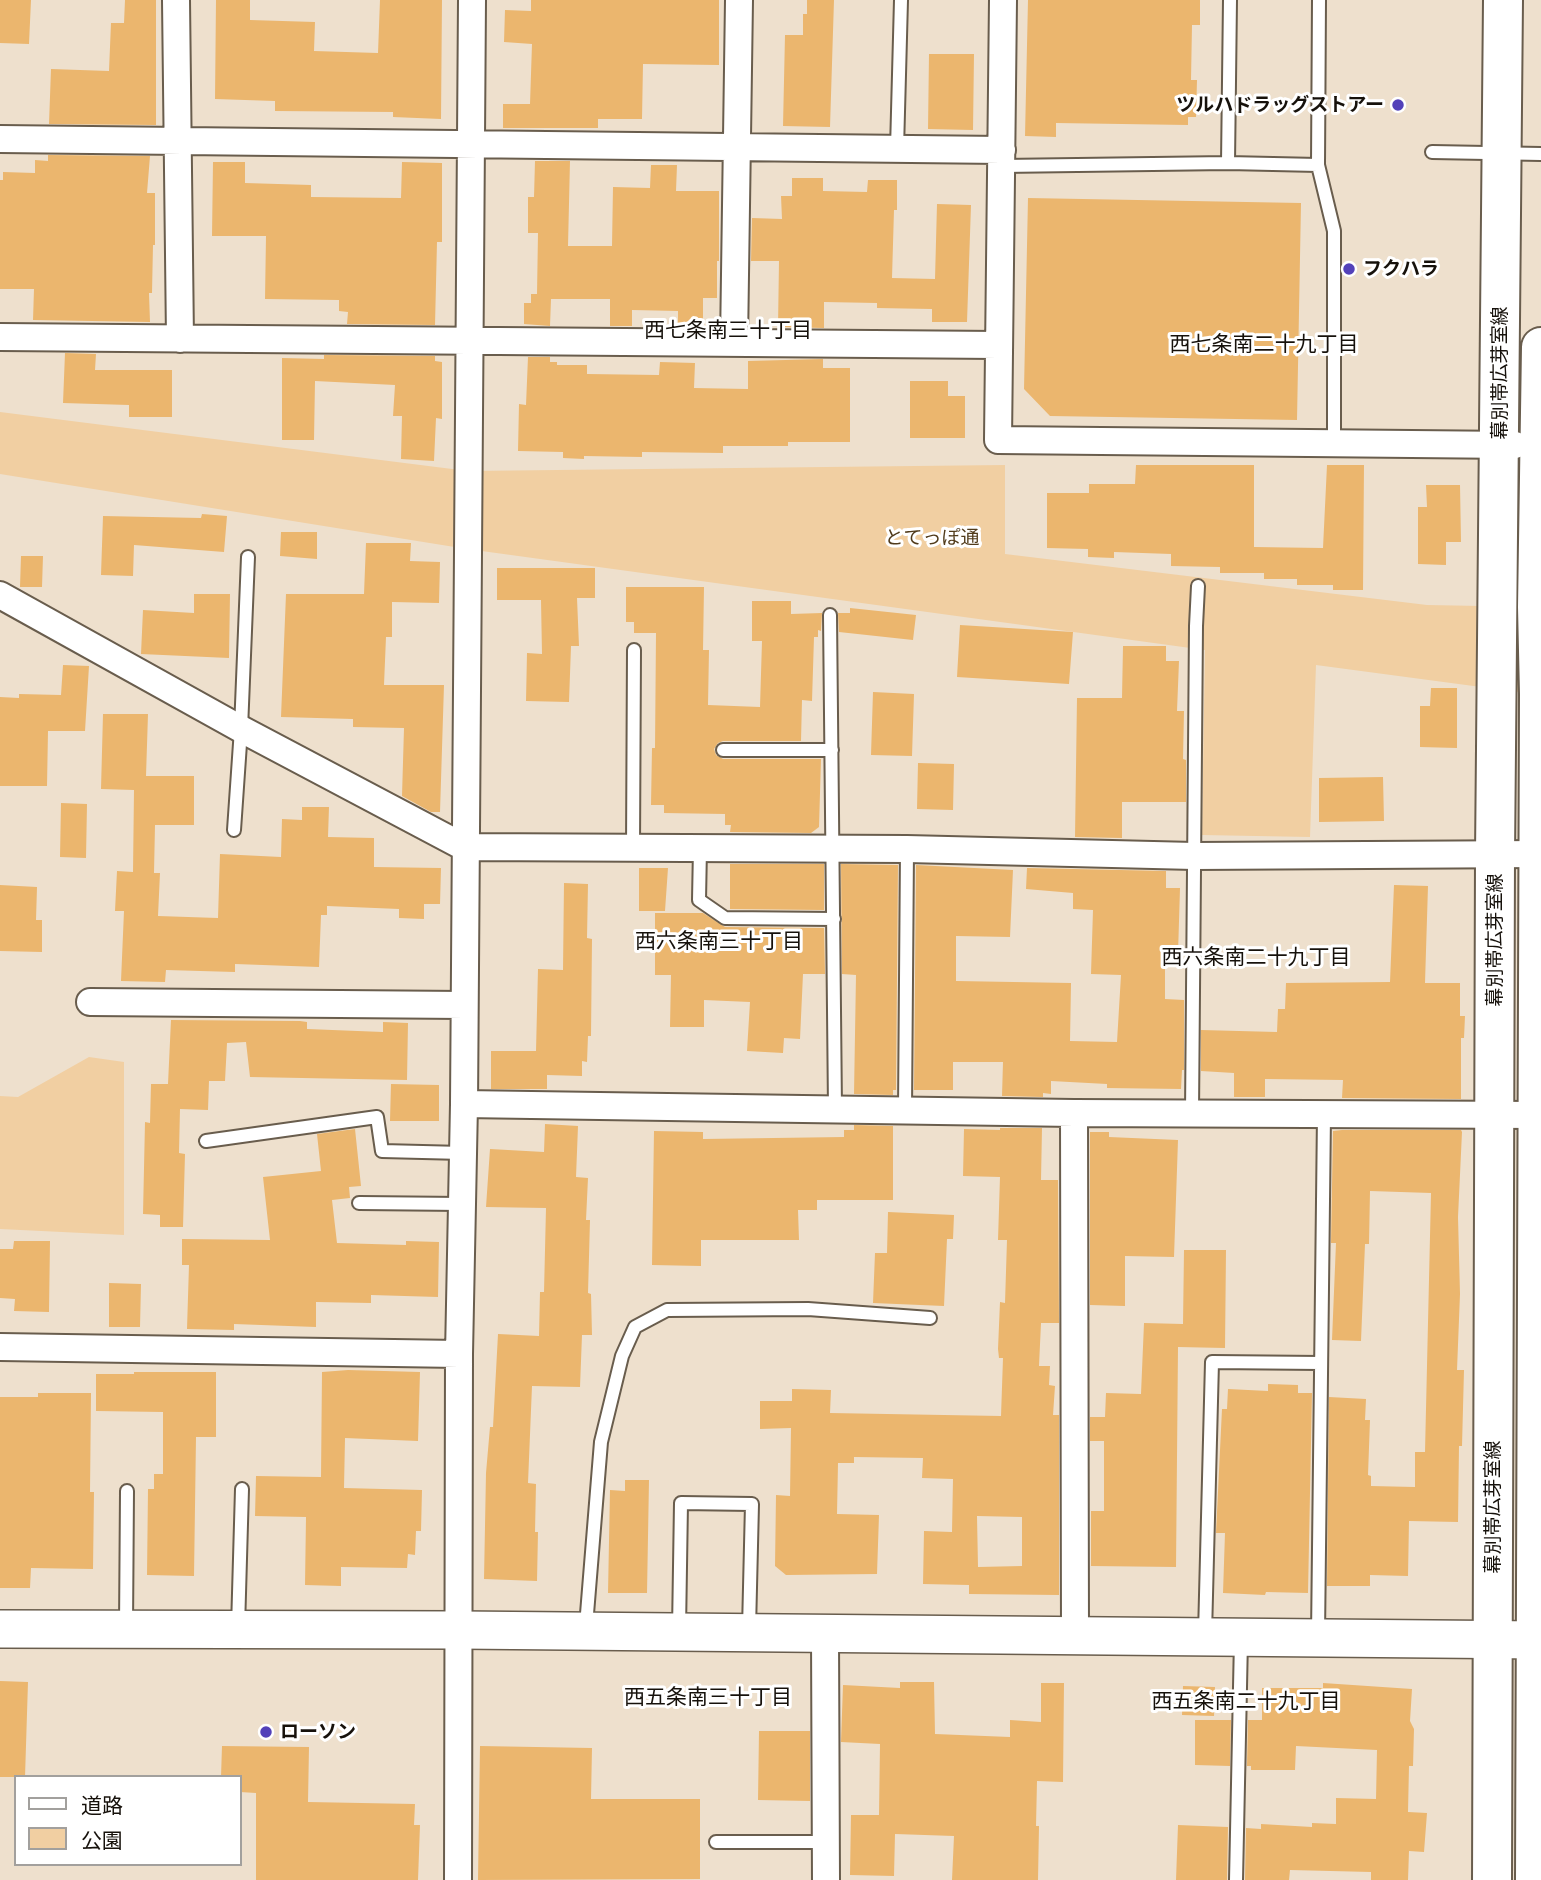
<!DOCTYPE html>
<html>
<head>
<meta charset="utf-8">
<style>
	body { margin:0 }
	#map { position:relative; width:1541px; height:1880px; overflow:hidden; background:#eee0cd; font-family:Raleway,"Noto Sans JP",sans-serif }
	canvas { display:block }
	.legend { position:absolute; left:14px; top:1775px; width:228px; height:91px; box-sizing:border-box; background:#fff; border:2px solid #a2a09d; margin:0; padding:9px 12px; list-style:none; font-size:21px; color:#16110b }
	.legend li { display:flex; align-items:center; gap:14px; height:35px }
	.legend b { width:35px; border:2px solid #a2a09d }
</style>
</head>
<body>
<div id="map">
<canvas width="1541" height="1880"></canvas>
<ul class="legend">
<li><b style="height:9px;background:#fff"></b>道路</li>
<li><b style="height:19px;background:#f1cfa2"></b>公園</li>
</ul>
</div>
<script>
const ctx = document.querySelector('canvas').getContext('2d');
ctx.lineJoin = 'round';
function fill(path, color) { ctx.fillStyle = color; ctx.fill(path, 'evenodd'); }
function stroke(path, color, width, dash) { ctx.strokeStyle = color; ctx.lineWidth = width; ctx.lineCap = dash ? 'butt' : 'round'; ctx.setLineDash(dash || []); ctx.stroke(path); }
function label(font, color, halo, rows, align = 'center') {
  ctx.font = font + ' Raleway,"Noto Sans JP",sans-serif'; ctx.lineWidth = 6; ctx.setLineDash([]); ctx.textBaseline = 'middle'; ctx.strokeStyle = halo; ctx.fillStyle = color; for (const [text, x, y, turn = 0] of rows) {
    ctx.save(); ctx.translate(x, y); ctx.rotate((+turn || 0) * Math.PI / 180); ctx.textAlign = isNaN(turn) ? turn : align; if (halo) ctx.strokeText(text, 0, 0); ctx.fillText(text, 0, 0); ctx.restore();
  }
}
fill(new Path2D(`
	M0,412L468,471L1005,465V554L1427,605L1537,607L1541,695L1316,665L1310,837L1202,835L1205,650L467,549L0,474Z
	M89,1057L124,1062V1235L0,1229V1096L18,1097Z`), '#f1cfa2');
fill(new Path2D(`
	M0,0H31L29,44L0,43Z
	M125,0H156V125L49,124L51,69L109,71L111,23H124Z
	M216,0H250V20L315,22L314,51L378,53L380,0H442L441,119L393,117V112L275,111V101L215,99Z
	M531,0H719V65L643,64L642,119H598V128H503V104H530L532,44L504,42L505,10L531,11Z
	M807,0H834L830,127L783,126L785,35H803V14H807Z
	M1028,0H1200V25H1192L1191,80H1197L1196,117H1188V125L1056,123V137L1025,136Z
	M929,54H974L973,130L928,129Z
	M48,155L150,156L147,193H155V245H153L152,293H149L150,322L33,320L34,289H0V180H3V172L35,173V160L48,161Z
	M535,161H570L568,246H612L613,187L650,188L651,165H677L676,191H719V261H717V298H703V327H678V311L632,310V326H610V299H551L550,326L524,324V303H531V294H537L538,233H528V197H534Z
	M213,162H245V183L311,185V197L401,198L402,162L442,163V242H437L435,325L347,324L348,312L339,311V300L265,299L266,236H212Z
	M792,178H823V191L867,192L868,180H897V210H894L892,278L935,279L937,204L971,205L967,322H932V309L877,308V303L824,302V328L778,327L779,261H751L752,218L782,219L781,196H792Z
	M1028,198L1301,203L1297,420L1050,416L1024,389Z
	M65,353L96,354L95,370H172V417H129V405L63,403Z
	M324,355L435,356V361L442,362V419L436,418L434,461L401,459L402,416H393L395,385L315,381L314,440H282V358L324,359Z
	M528,357H550V362H557V365H587V374L659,375L660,362L695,363L694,388L748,389V361L823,359V368H850V442H788V446H723V453L642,452V457L584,456V459L563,458V452L518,451L519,404L526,405Z
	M910,381H948V396H965V438H910Z
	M1136,465H1254V547L1323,548L1327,465H1364L1363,590H1333V585H1297V579H1264V573H1220V567L1171,566V554L1114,552V558L1088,557V549L1047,548V493H1089V484H1135Z
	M1426,485H1460L1461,542H1446V565L1418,564V507H1427Z
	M202,514L227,516L224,552L134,545L133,576L101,575L103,516L201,518Z
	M281,532H317V559L280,556Z
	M366,543H411L410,561L440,562L439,603L392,602V637H386L384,685H444L440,812H431L402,796L404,728L353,727V719L281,717L286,594H364Z
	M21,556H43L42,587H20Z
	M497,568H595V598H577L579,646H571L569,702L526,701L527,653L542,654L541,600H497Z
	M626,587H704L703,650H709L708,705L760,707L762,641H752V601H791V614L822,613L821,631L818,630V637H814L812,701L802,700L801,741H723L718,743L714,749L716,755L723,759H821L819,827L811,833L730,832L731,825H725V814L664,813V805H651L652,748H655L656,633H634V622H626Z
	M194,594H230L229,658L141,654L143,610L194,613Z
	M850,608L916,615L913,640L839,632L838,613H850Z
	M960,625L1073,632L1069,684L957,677Z
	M1123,646H1166V661H1179L1177,711H1184L1183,759L1186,760V802H1122V838L1075,837L1077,698H1122Z
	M63,665L89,666L85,731H48L47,786H0V697L19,698V694L61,695Z
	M1431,688H1457V748L1420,747V706H1430Z
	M873,692L914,694L912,756L871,755Z
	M103,714H148L146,776H194V825H155L154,873H160L158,916L218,918L220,854L281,857L282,819L302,820V807H329L328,837L374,838V867L441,868L440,904H424V919L399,918V909L327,906V915H321L319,967L235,964V972L166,970L165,982L121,981L124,911H115L117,871L133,872L134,790L101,789Z
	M918,763L954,764L953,810L917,809Z
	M1383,777L1384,821L1319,822V778Z
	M61,803L87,804L86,858L60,857Z
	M730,864H824V910L730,909Z
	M841,864L898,865L896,1090H893V1095L854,1094L856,975L842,974Z
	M916,865L1013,870L1010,937L956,936V981L1071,983L1070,1041L1117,1042L1121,975L1091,974L1093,910L1073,909V893L1026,889L1027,868L1166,871V888H1180L1178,954L1165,953V999L1184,1000V1070H1182L1181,1089L1107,1088V1084L1051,1081V1094L1043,1093V1097L1002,1096L1003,1062H953V1090H914Z
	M639,868H668L665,911H639Z
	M564,883L588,884L587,938L592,939L591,1036H588L587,1062L582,1061V1076L547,1075V1089H491V1051H536L538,969L563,970Z
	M0,885L37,887L36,920H42V952L0,951Z
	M1394,885L1428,886L1425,983H1460V1016H1465L1464,1038H1461V1099L1342,1098L1343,1080L1265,1079V1097H1234V1073L1201,1071V1030L1277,1032L1278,1009H1285L1286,983L1390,982Z
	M655,913H703L725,927L824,928L825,974H803L800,1039L784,1038L783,1053L747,1051L750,1002L704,1000V1027H670L671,975H655Z
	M171,1020L300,1021L307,1022V1029L383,1032V1022L408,1023L407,1080L250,1077L246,1042L227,1043L225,1081H209L208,1110L180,1109L179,1153L185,1154L183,1227H160V1215L143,1214L145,1122L150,1123L151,1084H168Z
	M391,1084L439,1085V1121H390Z
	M545,1124L578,1126L576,1177L588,1178L586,1220H590L588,1293L591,1294L592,1335H582L580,1387L532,1386L528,1483L536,1484L535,1532H538L537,1581L484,1579L486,1473L490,1427H493L498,1334L539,1336L540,1292H544L546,1208L486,1207L490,1149L544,1152Z
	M854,1125L893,1126V1200H817V1210H798L799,1240H701V1266L652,1265L654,1131L703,1132V1139L844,1137V1130H854Z
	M1000,1128H1042L1041,1180H1058L1059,1323H1041L1039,1366H1050L1049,1385L1055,1386L1053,1415H1059V1595L969,1594V1585L923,1584L924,1531L952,1532L953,1479L922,1478L923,1458L854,1457V1463H838L837,1514L879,1515L877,1574L786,1575L775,1566L776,1495L790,1496L791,1428L760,1429V1401H792V1389L831,1390L830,1413L1001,1416L1003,1358H999L998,1349L1000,1302L1005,1303L1007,1240H998L1000,1177L963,1176L964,1129L1000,1130ZM977,1516L1022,1517V1566L978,1567Z
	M355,1129L361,1186L349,1187L350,1198L332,1200L337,1243L406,1245V1241L439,1242L438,1297L371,1295V1303L316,1302V1327L234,1324V1330L187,1329L189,1265H182V1239L270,1240L263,1177L321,1171L317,1134Z
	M1342,1130H1461L1462,1132L1458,1217L1460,1294L1457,1370H1464L1462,1446H1459L1458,1522L1409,1521L1408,1576L1370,1575V1586H1327L1329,1397L1366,1399L1365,1420H1370L1368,1475L1371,1476V1486L1415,1487V1452H1425L1431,1193L1370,1191L1369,1244H1365L1361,1341L1332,1340L1336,1243H1331L1333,1131Z
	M1090,1132H1109V1137L1178,1140L1174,1257L1125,1256V1306L1090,1305Z
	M888,1212L954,1215L953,1239H947L944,1306L873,1303L875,1253H887Z
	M14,1241H50L49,1312L14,1311L15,1299L0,1298V1249H13Z
	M1184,1250H1226L1225,1348L1178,1347L1176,1567L1091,1566V1511H1104V1441H1090V1417H1105L1106,1393L1141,1394L1144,1323L1183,1324Z
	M109,1283L141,1284L140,1327H109Z
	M348,1370L420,1372L418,1441L345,1438L344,1488L422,1490L421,1531H416L415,1555L408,1554L407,1568L341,1567V1586L305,1585L306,1517L255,1516L256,1476L321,1477L322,1372Z
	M134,1372H216V1437H196L194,1576L147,1575L148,1489H154V1474H163V1412L96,1411V1374H134Z
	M1268,1384L1298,1385V1393H1312L1308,1593L1266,1592L1265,1595L1223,1593L1225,1533H1216L1222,1409H1227L1228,1389L1268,1391Z
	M38,1393H91L90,1492H94L93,1569L31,1568L30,1588H0V1397H38Z
	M625,1480H649L647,1593H608L610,1490L625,1491Z
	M0,1681L28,1682L25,1777H0Z
	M900,1682H934L935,1734L1010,1737V1720L1041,1722V1683H1064L1063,1782L1037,1781L1036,1826H1039L1038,1880H952L954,1836L895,1834L894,1876L850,1875L851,1815H879L880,1744L841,1742L843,1685L900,1688Z
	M1323,1683L1412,1689L1410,1721L1414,1729L1413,1766H1409L1408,1812L1427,1813L1424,1852L1409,1851L1408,1880H1371V1872L1290,1870L1289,1880H1245L1246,1828L1261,1829V1824L1312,1827V1823L1336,1824V1798L1376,1799L1377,1750L1296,1746L1295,1770H1251V1766H1247L1248,1720H1262V1688H1323Z
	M1183,1686L1215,1687L1214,1716L1182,1715Z
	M1195,1720H1231L1230,1766L1195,1765Z
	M759,1731H810V1801L758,1800Z
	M222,1746L309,1747L308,1802L415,1804L414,1825H420L418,1880H256V1793L240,1792V1777H221Z
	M480,1746L592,1748L591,1799H700V1879L478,1880Z
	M1178,1825L1228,1827L1227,1880H1176Z`), '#ebb66e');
const lane = new Path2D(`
	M1319,0L1318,165L1334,231V443
	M897,149L901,0
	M1432,152L1541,154
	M1228,163L1318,165
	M1002,166L1228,163L1230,0
	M830,615L835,1109
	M723,750H832
	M234,830L241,729L248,557
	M633,848L634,650
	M700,848L699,900L725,918L834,919
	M905,1110L907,849
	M1192,1113L1196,626L1198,586
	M206,1141L377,1117L382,1151L463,1153
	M359,1203L462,1204
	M586,1626L601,1442L622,1356L635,1327L667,1310L808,1309L930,1318
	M126,1627L127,1491
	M238,1628L242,1489
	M679,1630L681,1503L752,1504L749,1629
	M1205,1634L1212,1362L1321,1363
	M1318,1635L1324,1114
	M716,1842H826
	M1236,1880L1241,1639`);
const street = new Path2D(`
	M176,0L180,339
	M1003,0L998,440L1515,445
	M0,139L1002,150
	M0,337L998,345
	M734,343L739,0
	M0,595L241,729L464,847L907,849L1194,856L1541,854
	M90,1002L464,1005
	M464,1104L1074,1113L1541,1115
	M1074,1113L1075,1637
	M0,1347L459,1354
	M825,1635L826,1880
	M458,1880L459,1354L464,1104L472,0`);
const secondary = new Path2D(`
	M0,1629L459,1630L1541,1640`);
const primary = new Path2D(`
	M1492,1880L1495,855L1503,0
	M1535,1880L1539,694L1537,607L1541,347`);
stroke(lane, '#695d4d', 16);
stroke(street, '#695d4d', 30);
stroke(secondary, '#695d4d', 40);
stroke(primary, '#695d4d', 42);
stroke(lane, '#fff', 12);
stroke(street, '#fff', 26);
stroke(secondary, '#fff', 37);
stroke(primary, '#fff', 38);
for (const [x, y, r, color] of [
	[1398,105,7,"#5341b9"],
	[1349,269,7,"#5341b9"],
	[266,1732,7,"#5341b9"]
]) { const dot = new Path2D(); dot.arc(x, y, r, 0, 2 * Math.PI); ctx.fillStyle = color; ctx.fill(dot); stroke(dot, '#fff', 2.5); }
label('bold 19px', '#16110b', '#fff', [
	["ツルハドラッグストアー",1384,105,"right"],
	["フクハラ",1363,269],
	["ローソン",280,1732]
], 'left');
label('19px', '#16110b', '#fff', [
	["幕別帯広芽室線",1500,373,-90],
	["幕別帯広芽室線",1495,940,-90],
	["幕別帯広芽室線",1493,1507,-90]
]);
label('19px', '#513b1b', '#fff', [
	["とてっぽ通",932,538]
]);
label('21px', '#16110b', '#fff', [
	["西七条南三十丁目",728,331],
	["西七条南二十九丁目",1264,345],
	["西六条南三十丁目",719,942],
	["西六条南二十九丁目",1256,958],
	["西五条南三十丁目",708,1698],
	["西五条南二十九丁目",1246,1702]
]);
</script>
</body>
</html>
